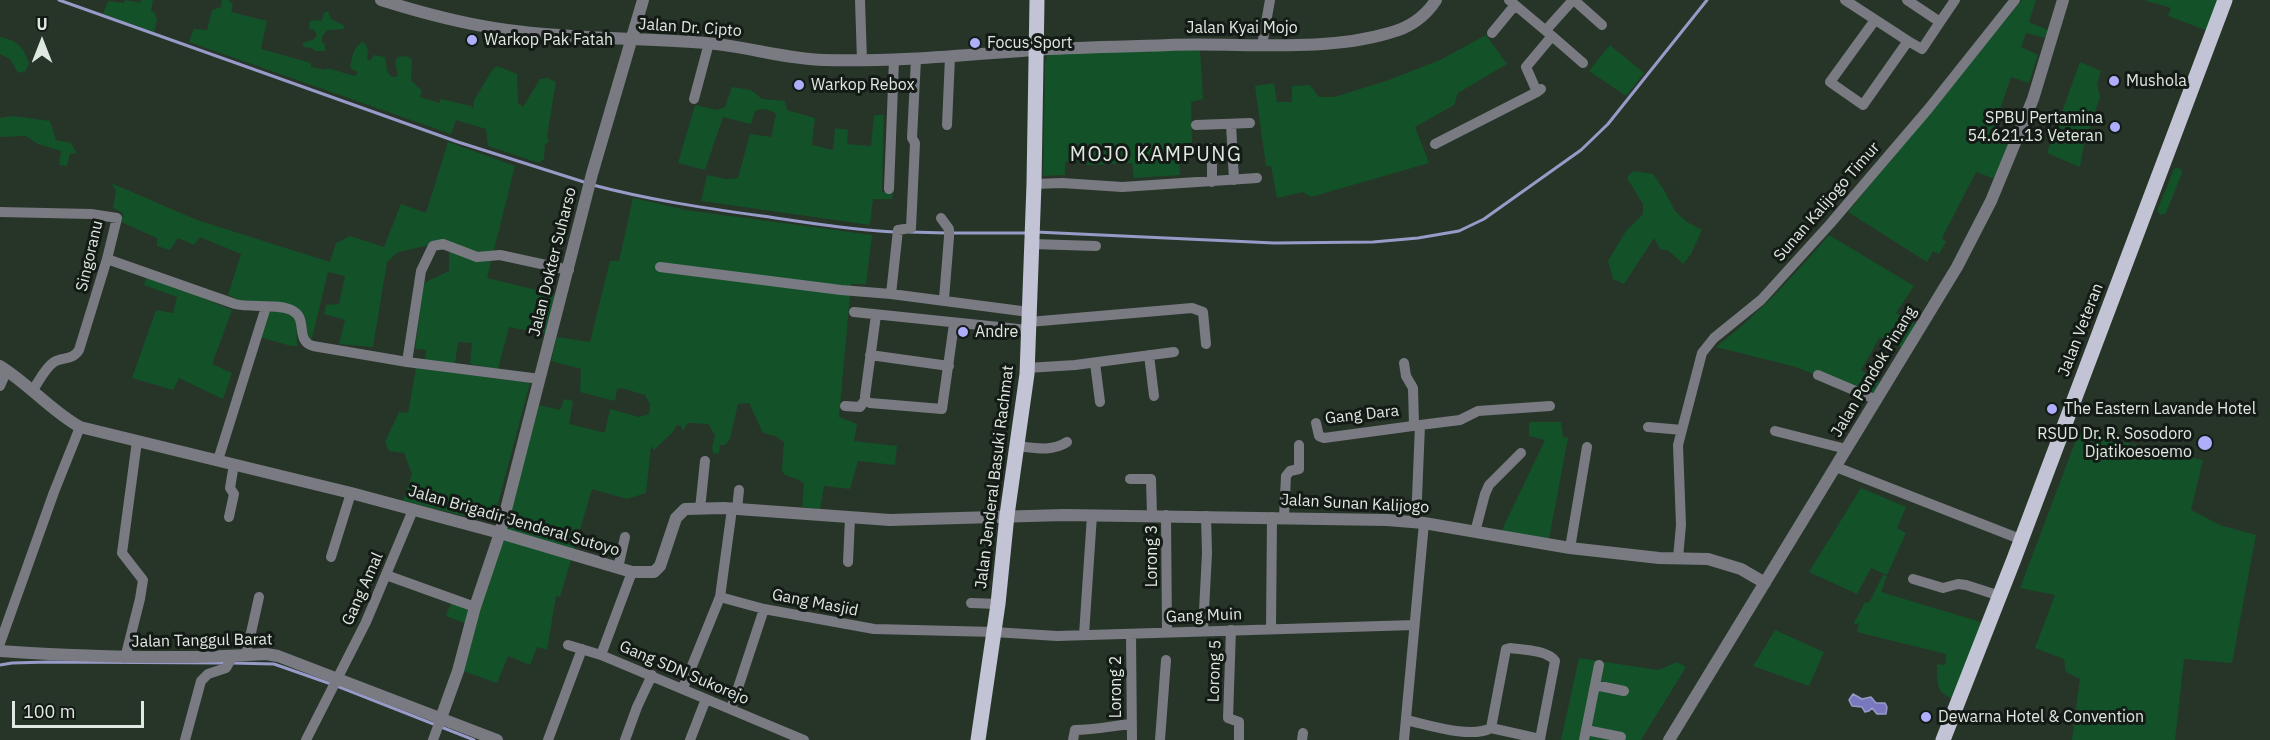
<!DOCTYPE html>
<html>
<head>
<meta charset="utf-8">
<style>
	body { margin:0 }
	#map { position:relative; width:2270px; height:740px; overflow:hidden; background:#273529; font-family:"IBM Plex Sans",sans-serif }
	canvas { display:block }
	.north { position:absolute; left:12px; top:12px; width:60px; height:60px; -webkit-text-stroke:4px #141b16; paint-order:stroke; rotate:0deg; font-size:16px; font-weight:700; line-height:24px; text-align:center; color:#e0e9e1 }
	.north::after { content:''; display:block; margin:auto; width:21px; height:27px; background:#e0e9e1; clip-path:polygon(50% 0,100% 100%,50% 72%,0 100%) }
	.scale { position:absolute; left:12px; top:701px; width:132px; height:27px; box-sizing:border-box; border:3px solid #e0e9e1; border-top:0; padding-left:8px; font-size:18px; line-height:21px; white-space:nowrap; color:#e0e9e1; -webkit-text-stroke:4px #141b16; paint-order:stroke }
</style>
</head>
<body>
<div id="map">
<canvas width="2270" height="740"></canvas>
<div class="north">U</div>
<div class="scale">100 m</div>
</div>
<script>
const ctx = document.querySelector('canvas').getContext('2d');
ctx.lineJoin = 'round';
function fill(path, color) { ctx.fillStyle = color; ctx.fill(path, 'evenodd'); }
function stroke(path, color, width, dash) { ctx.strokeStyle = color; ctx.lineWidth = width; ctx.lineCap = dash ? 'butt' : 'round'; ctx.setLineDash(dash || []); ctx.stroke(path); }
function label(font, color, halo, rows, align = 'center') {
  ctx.font = font + ' "IBM Plex Sans",sans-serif'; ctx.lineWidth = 6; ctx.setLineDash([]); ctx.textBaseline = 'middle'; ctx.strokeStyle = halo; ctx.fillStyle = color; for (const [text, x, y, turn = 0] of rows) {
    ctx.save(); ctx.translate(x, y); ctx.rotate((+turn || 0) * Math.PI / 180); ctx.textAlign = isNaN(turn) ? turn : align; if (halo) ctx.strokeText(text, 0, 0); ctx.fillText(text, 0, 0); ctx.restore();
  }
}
fill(new Path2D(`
	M125,0L140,3L141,0H153L151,11L155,13L157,20L154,32L103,14L108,1L124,3Z
	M222,0H229L233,5L231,12L267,21L261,49L311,63V67L326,70L327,68L355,76L358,72L351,69L350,66C353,55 353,48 363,41L368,49L367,58L370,61L374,55L385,57L387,71L392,77L398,76L395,62L398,57L406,56L412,59L411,80L422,91L420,97L439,103L441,99L471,106L473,109L474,100L493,69L497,66L517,74L518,103L523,107L540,79L547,78L556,82L547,136L549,142L545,144L544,159L539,163L488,146L486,129L456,120L451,134L189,42L194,29L207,30L212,10L221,7Z
	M2022,0H2036L2029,22L2048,30L2045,38L2026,33L2021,47L2038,55L2029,83L2011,77L1993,130L2012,138L1995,179L1976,172L1942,238L1946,242L1939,254L1933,251L1927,262L1848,212Z
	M2144,0H2219L2208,31L2168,16L2171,8Z
	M328,11L331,19L345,26L343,29L327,30L322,37V42L325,44V51H316L311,48L303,47V43L314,39L317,35L314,30L309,29L310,21L319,20L321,22L324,13Z
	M1486,35L1507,64L1458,93L1454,105L1415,127L1429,163L1311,197L1303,192L1277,198L1271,166H1266L1255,86L1274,83L1277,102H1292V86L1310,85L1319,97H1334L1386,81L1440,60Z
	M0,37C18,41 23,46 29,63L26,71L18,73L10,59L0,54Z
	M1610,45L1644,73L1626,96L1589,71Z
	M1200,50L1203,99L1191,102L1192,143L1179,147L1180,175L1134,178L1132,163L1088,165L1082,161L1065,162V175L1043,176L1045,63L1047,56L1053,53Z
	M2080,62L2101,71L2097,84L2100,97L2083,149L2080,167L2047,153Z
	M732,87L751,90L762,99L785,101L787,110L815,118L812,145L833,150L835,128L848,130L847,144L871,146L874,115H884L882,192H893L892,199H873L870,225L701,201L707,175L726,179L738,178L750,134L771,137L776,114C770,109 762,108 755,111L751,124L723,117L705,170L678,163L695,105L717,110L725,107Z
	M13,116L50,121L56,140L71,143L77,154L70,153L67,166L59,165L61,151L38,144L26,136L0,137V118Z
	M448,142L515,166L487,278L557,295L545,334L509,327L498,369L470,364L472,343L458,342L455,364L425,360L426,350L415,349L423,286L426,282L449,271V241L398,252L387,262L373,347L339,344L345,320L324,314L326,305L339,304L345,276L328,272L311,342C304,327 310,321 297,308L240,301L228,295L241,254L200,237L194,245L178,238L170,250L157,246V238L121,222L123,213L113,208L116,191L111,183L197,220L330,262L336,243L350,236L384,247L401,204L426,213Z
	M2176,168L2181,169L2182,173L2166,213L2161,215L2158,212V208L2174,169Z
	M1633,171L1653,174L1664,190L1675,211L1687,222L1702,230L1691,254L1683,264L1669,251L1660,249L1654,238L1624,284L1613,279L1608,261L1626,231L1643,214V204L1627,178Z
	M633,198L686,210L872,235L866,284H851L839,417L857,424L854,441L897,446L895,465L858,461L850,489L824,486L820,509L802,507L804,484L799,480L785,475L782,471L784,442L775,436L763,433L749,403L738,404L730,439L725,445H720L719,453L714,454L712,448L715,435L708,424L688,423L683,431L681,426L677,425L672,433L654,450L651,446L646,493L627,499L592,489L560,597L556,596L547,650L537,647L530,665L508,656L497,683L460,670L470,625L446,616L452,600L476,608L487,563L508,530L507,526L539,405L560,410L564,399L573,401L569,424L602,432H605L610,409L639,417L649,414L650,404L645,395L621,388L617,389L615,401L580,392L581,369L551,361L557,337L590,342L610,261H619Z
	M1829,235L1914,286L1896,313L1918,325L1903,348L1880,337L1861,370L1881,383L1873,398L1796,367L1716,347C1759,314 1794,275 1829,235Z
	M147,275L232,310L212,364L232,373L223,399L179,378L173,390L132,378L156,310L173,313L177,297L144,285Z
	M276,310C307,315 293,328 298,346H291L256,336L266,312Z
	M416,368L530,383L494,518L488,521L477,519L403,501L412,474L404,453L389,451L385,442L399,412L408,413Z
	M1529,422H1561L1563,437L1568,438L1549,539L1501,532L1545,440L1529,436Z
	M2079,432L2203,460L2191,510L2220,525L2256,535L2232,663L2184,659L2175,740H2072L2080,679L2066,672L2064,659L2035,648L2055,595L2020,588Z
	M1861,488L1906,507L1897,528L1906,533L1887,575L1871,568L1857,594L1809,572Z
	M1883,575L1887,576L1881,592L1984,623L1955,700C1934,691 1938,685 1937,664L1945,665L1946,654L1857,632L1859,623L1855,625L1854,623L1865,602L1869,603Z
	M1775,630L1824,652L1809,686L1753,666Z
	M1579,658L1658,670L1677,662L1686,667L1641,740H1561Z`), '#135128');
const water = new Path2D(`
	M1853,694L1862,699L1871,697L1876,703H1885L1887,707L1886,714H1877L1872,708L1869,711L1865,712L1862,707L1852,706L1849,700Z`);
fill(water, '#7978be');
stroke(water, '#989ac8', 1.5);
stroke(new Path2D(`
	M59,0L458,142L587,183
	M593,185C649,200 705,208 762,216C806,222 850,230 895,232
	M910,232L946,233
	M1036,232L1274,243L1373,242L1418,238L1459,231L1484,219L1581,150L1608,124L1707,0
	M952,233H1027
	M232,663L274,664L331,684
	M0,665L12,663L48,662L226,663
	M337,686L474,740`), '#989ac8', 3);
stroke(new Path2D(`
	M860,0L862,60
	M1509,0L1552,36L1526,67L1537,92L1541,89
	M1574,0L1602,25
	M1845,0L1908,41L1863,105L1830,82L1875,20
	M1907,0L1940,22L1955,0
	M1546,30L1573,0
	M1492,33L1515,5
	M1552,36L1583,63
	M1908,41L1922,49L1940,22
	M1262,45L1270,0
	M916,59L912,138L915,143L911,228L898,230L891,294L1029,312
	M694,99L709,43
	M1231,124L1234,180
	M947,125L950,57
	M1196,125L1250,123
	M1435,144L1537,92
	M1212,148V182
	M1034,184L1062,183L1122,187L1257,178
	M889,189L894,60
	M0,212L91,214L117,218L107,259L79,350C73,360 63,357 54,362C45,368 39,381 33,390
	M941,218L949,229V237L944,299
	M1032,244L1096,246
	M107,259L235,304C251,308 281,303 293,311C308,319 295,341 313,346L407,362L540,379
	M660,267L841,290L891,294
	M854,312L1028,330
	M876,315L865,396V400L870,403L942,409L954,324
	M1029,322L1192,308L1203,312L1206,344
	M870,355L949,366
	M1149,355L1154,396
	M407,362L421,271L433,246L443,244L477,257L500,255L569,270
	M1095,363L1100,402
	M1404,363L1406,376L1413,388L1414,425
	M1027,368L1075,365L1174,352
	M1818,375L1877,400
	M0,386L7,370
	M845,406L860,407L865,400
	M1316,423L1319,436L1324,438L1420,425
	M1648,427L1682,430
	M1775,431L1846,449
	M1017,446C1034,448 1052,452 1067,442
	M218,460L266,307
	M1836,467L2020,539
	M1130,479H1151L1152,515
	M700,509L705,461
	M732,509L720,597L764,609L874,629L994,632L1057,636L1414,625
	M737,509L739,490
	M1166,515L1167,632
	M229,517L234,494L230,488L234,464
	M1284,517L1286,476L1290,471L1299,469V445
	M1416,522L1420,425L1460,420L1478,411L1550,406
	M1475,532L1485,494L1489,485L1521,453
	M1570,548L1587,447
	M331,557L351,493
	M1678,558L1681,525L1678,445L1702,353L1714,338L1761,300L1830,224L1929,108L2015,0
	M848,562L850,518
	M618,568L625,537
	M632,572L601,655L804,740
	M386,575L475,607
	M1913,579L1943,588L1958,584L1966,585L2000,596
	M971,603L998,604
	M1271,629L1272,517
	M1203,630L1207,553L1206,516
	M1231,630L1228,718L1239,722V740
	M1131,634L1132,740
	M1084,635L1092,515
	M0,643L54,492L80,427
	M568,645L601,655
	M246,655L259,597
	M125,658L140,599L143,580L122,553L137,441
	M1595,685L1624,691
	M683,688L720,597
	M731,709L764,609
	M1406,720C1429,725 1471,739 1491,728L1506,649L1510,648C1524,650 1547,650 1555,661L1540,739L1491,728
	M1586,730L1621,737
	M185,740L201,681L208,674L226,668L233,656
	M306,740L366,622L413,510
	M433,740L441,718
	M548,740L582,649
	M625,740L637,707L652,675
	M690,740L706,699
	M1073,740L1075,730C1095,730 1111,726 1131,724
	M1160,740L1166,660
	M1302,740L1303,733
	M1404,740L1424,523
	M1584,740L1599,665`), '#7a7a82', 10);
stroke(new Path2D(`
	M381,0C422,13 464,24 507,30C573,39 640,38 706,43C746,46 784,59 824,60C894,62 964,55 1034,50C1079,47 1124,47 1169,45C1239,42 1322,53 1389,33C1409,28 1425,17 1436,0
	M0,366C29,384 50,410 80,427L351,493L500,533L632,572H654L660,566L676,518L685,509L724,508L890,520L1064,515L1387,520L1424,523L1570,548L1659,558L1708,559L1741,569L1765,583
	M0,651C89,657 177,660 266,654L278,656L497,740
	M441,718L458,671L475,607L500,533L592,174L643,0
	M1669,740L1957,267L1991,201L2033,99L2063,0`), '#7a7a82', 12);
stroke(new Path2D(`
	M978,740L998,604L1007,515L1027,374L1034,184L1037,0
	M1943,740L2014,559L2225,0`), '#c2c3d4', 15);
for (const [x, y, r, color] of [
	[472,40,6,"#aeaefa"],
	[975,43,6,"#aeaefa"],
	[2114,81,6,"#aeaefa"],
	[799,85,6,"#aeaefa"],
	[2115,127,6,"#aeaefa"],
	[963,332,6,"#aeaefa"],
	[2052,409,6,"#aeaefa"],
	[2205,443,8,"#aeaefa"],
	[1926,717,6,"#aeaefa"]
]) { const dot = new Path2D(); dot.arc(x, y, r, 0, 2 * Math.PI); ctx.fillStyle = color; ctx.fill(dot); stroke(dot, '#141b16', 2); }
label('16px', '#e0e9e1', '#141b16', [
	["Jalan Dr. Cipto",690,28,4],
	["Jalan Kyai Mojo",1242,28],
	["Sunan Kalijogo Timur",1827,202,-49],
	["Singoranu",90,256,-77],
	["Jalan Dokter Suharso",553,262,-76],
	["Jalan Veteran",2081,330,-69],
	["Jalan Pondok Pinang",1874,372,-59],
	["Gang Dara",1362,415,-6],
	["Jalan Jenderal Basuki Rachmat",995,477,-83],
	["Jalan Sunan Kalijogo",1355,504,3],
	["Jalan Brigadir Jenderal Sutoyo",514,521,16],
	["Lorong 3",1152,556,-90],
	["Gang Amal",363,589,-66],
	["Gang Masjid",815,603,11],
	["Gang Muin",1204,616,-2],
	["Jalan Tanggul Barat",202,641,-1],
	["Lorong 5",1215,671,-88],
	["Gang SDN Sukorejo",684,673,23],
	["Lorong 2",1116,687,-90]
]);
label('16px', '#e0e9e1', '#141b16', [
	["Warkop Pak Fatah",484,40],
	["Focus Sport",987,43],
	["Mushola",2126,81],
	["Warkop Rebox",811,85],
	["SPBU Pertamina",2103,118,"right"],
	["54.621.13 Veteran",2103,136,"right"],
	["Andre",975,332],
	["The Eastern Lavande Hotel",2064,409],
	["RSUD Dr. R. Sosodoro",2192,434,"right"],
	["Djatikoesoemo",2192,452,"right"],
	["Dewarna Hotel & Convention",1938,717]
], 'left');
ctx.letterSpacing = '1.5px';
label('20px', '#e0e9e1', '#141b16', [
	["MOJO KAMPUNG",1156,155]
]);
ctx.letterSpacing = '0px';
</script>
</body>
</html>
